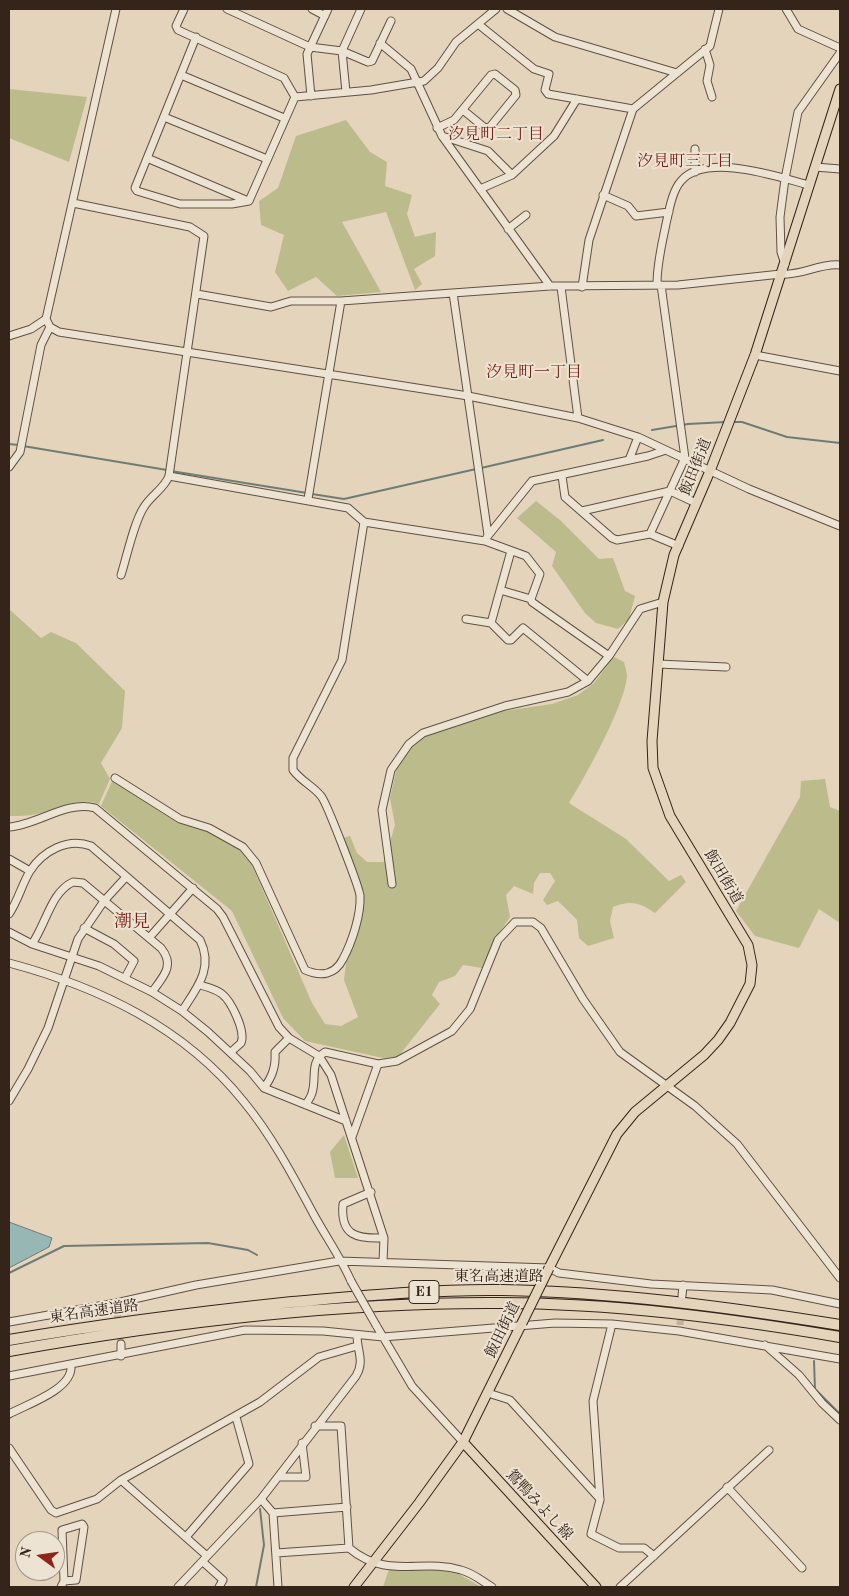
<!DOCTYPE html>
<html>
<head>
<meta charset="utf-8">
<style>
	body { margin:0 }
	#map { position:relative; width:849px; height:1596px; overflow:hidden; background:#e4d4bb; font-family:"Old Standard TT",serif }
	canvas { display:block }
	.frame { position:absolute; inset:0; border:10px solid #342419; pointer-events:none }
	.north { position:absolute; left:15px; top:1531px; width:50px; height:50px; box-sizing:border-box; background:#ede3d3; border:1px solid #a39789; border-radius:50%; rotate:284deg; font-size:14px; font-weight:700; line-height:20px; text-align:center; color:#342419 }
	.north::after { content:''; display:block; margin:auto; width:18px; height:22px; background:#8f2418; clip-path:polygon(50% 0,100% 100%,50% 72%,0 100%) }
</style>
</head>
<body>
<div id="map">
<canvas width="849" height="1596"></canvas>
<div class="frame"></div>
<div class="north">N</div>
</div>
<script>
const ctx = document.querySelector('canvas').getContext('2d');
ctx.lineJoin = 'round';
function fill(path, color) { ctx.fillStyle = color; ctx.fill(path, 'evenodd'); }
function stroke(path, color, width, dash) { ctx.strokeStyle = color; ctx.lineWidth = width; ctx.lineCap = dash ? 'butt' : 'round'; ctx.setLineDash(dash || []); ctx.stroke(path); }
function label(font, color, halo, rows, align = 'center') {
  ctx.font = font + ' "Old Standard TT","Noto Serif JP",serif'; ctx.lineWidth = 4; ctx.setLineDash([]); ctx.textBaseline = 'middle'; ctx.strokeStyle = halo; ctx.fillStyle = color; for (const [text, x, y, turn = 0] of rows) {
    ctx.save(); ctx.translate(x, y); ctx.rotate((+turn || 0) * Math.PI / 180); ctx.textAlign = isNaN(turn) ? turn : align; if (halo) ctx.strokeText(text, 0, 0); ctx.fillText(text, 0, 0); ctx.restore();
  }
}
fill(new Path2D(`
	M9,89L87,97L69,162L9,138Z
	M346,120L370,152L387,162L385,186L412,195L407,214L415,237L436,232L435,256L414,269L422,284L415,290L386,212L342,222L381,292L337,296L316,277L288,291L275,272L284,235L261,225L259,201L278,188L296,136Z
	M536,501L560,520L599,559L613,558L625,591L635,596L629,619L618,629L596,623L585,613L552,566L556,552L517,518Z
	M9,609L41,638L51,632L76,643L125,691L122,728L101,763L110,779L99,804C76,797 59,809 37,814C28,816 18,816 9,816Z
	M614,657L624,662C625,667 627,672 627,677C623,709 586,775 569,803L626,839L669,881L681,875L686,882L655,913C640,902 630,900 613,907L610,921L614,938L588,946L579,938L577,920L558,901L547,905L543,900L555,881L550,873H540L534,883L533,894L514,886L506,895L510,917L495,939L482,968L463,965L455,976L439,982L432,995L440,1004L398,1057L383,1058L305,1041L283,1018L232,911L101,806L112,781L176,822L211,831L241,848L251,863L312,1003L325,1024L341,1026L358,1017L344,980L347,957L361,916L364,893L342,838L350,836L357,853L367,862H384L395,825L390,798L397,767L416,741L442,728L504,711L552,704L578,695L594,683Z
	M825,779L830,807L840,811V923L819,909L799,948L755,936L736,911L800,797L801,781Z
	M344,1135L358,1178H335L330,1152Z
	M409,1565L459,1574L481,1587H383L389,1569Z`), '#bcbb8b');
const water = new Path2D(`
	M9,1222L52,1238L49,1247L9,1268Z`);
fill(water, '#96b7b4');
stroke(water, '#6f7c76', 1);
stroke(new Path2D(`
	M731,422H742L787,437L840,443
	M652,430L688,424L726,422
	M9,444L19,445
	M23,446L167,470
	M481,468L603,440
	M171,471L307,493
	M312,494L344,499L476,469
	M9,1273L64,1246L208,1243L248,1250L257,1255
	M814,1361L815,1389L840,1414
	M256,1587L264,1545L260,1509`), '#6f7c76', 2);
stroke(new Path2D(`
	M116,1303L121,1344
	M680,1325L681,1310`), '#c1b19b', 7, [7, 3.5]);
const minor = new Path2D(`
	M116,9L46,319L50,327L59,332L468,396L578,418L638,437L749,489L840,526
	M184,9L176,26L178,30L284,78L295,97
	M227,9L310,47L342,51L368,62L372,61L391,21
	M312,9L325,16
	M507,9L555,37L677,73
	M786,9L798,29L840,48
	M478,24L534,69L549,74L545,90L548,94L633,109
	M196,37L135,188L137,191L180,204H232L249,201L295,97
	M380,43L411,69L442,136L550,286
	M705,49L710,65L707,81L712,97
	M181,75L284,118
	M346,92L342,51L361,9
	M311,96L307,54L328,9
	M295,97L371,90L424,81L438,68L456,42L496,9
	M164,117L267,159
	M437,128L454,120L491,75L495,74L515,90L516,95L490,127L485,128L463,110
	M442,136L488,151L512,175
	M147,158L248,201
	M815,167L840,169
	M695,172V149
	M480,189L512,175L554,136L577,99
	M603,195L628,206L636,216L669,212
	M73,203L190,227L204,236L169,476C164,489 151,495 144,507C134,522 127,556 121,575
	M508,229L526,215
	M785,264L781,252L780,217L785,179L798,112L840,53
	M657,284C657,263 662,244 666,224C669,211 672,191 681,181C706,152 778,177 809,185
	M561,287L578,418
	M582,287L589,240L633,109L710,46L719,9
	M453,293L488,535
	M197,294L271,307L291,301H341L550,286L678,285L781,274C802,276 819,263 840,265
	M9,336L31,329L46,319
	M755,355L840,371
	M629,460L638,437
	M9,467L20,452L41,345L50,327
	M169,476L348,508L364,522L485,541L526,556L540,574L531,599L532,602L609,656
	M562,476L565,497L612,538L617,540L650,534L679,546
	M308,499L341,301
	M582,511L670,491L696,503
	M650,534L685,458L661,285
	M487,537L532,481L648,456L666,450
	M500,590L531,599
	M466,619L491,623L511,551
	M491,623L508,640H511L523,628L588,681
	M658,664L726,667
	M115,778L180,819L209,828L243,847L256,863L305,970C321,977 335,975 343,959C352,942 361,915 360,896C360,889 326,801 321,796C313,786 301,781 293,770V758L342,660L364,522
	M9,827C38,825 66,800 95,808L217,909L223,917L279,1027L289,1038L319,1056L331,1075L384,1238L383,1262
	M9,859L30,871
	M392,884L382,810L391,770L409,744L423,733L505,706L568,692L588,681L609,656L640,609L663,602
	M9,914C18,901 22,884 30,871C43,851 68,837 91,846L200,940C214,968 197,988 182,1011
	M84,928L114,944L134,961L125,978
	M9,932L32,944L99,966L152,992L182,1011L208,1032L250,1071L264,1088L346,1121
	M149,938L193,888
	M32,944C46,924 51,892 73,882L83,883L161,948C175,965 164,976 152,992
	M9,963C99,987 184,1027 244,1102C272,1136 293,1176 314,1215C326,1237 341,1258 351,1281
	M200,985C207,987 216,989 222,994C231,1001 246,1031 241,1043L231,1052
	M264,1088C272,1077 276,1067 275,1052L289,1038
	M9,1101L28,1069L48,1028L78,939L104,901L126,877
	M306,1104C308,1101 311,1097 312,1093C317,1078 309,1062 325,1052L378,1064L397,1061L452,1031L470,1009L498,940L515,922H533L541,928L583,999L620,1052L695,1106L737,1144L840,1278
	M352,1137L378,1064
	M371,1192L343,1204C340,1236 357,1239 384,1238
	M682,1296L683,1285
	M9,1322L116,1303L196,1285L339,1261L549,1268L559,1273L651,1284L772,1290L840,1304
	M612,1324L593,1401L600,1500L591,1534L619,1548H644L654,1556
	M376,1325L412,1386L463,1442
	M765,1345L799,1375L822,1403L840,1420
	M121,1356V1344
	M9,1376L245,1330L323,1331L383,1337L555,1323L612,1324L679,1331L840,1359
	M488,1393L510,1400L600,1499
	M9,1414C28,1404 73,1389 71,1366
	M315,1426H341L349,1548
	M9,1448L51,1510L56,1513L97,1499L121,1480
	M278,1477H306L302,1443
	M727,1487L802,1568
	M261,1499L273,1513L278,1587
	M273,1513L347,1507
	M186,1537L249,1464L236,1417
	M276,1553L349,1548C387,1580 421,1558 461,1570C473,1573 482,1581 492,1587
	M207,1556L121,1480L260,1402L319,1357L357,1346
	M203,1562L223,1580L219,1587
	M61,1587L64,1581L62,1530L82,1524L84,1527L76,1580L64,1581
	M178,1587L261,1499L356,1376C365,1361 357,1351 357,1335
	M620,1587L769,1450`);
const major = new Path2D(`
	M549,1268L617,1134L635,1112L704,1055L718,1040L730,1023L750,984L752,965L748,945L670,816L653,768L652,741L663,602L674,555L710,471L755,355L840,89
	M463,1442L596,1587
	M354,1587L419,1503L463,1442L522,1323`);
const highway = new Path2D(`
	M9,1340C103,1324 197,1312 292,1302C362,1296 432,1289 502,1290C615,1292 728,1307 840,1325
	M9,1351C166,1323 338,1302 498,1303C612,1303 727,1318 840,1337`);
stroke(minor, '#605042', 9);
stroke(major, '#342419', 11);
stroke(highway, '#342419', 12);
stroke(minor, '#ede3d3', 7);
stroke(major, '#e4d4bb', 9);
stroke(highway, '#e4d4bb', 10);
const minorBridge = new Path2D(`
	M351,1281L376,1325`);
const majorBridge = new Path2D(`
	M522,1323L549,1268`);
stroke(minorBridge, '#605042', 9, []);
stroke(majorBridge, '#342419', 11, []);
stroke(minorBridge, '#ede3d3', 7);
stroke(majorBridge, '#e4d4bb', 9);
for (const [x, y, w] of [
	[424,1292,30]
]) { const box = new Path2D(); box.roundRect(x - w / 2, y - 11.5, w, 23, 4); ctx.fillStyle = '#ede3d3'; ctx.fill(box); stroke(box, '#342419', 1); }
label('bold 14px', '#342419', null, [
	["E1",424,1292]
]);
label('15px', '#342419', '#ede3d3', [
	["飯田街道",696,467,-68],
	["飯田街道",723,877,59],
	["東名高速道路",499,1277],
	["東名高速道路",94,1312,-8],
	["飯田街道",503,1330,-64],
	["鴛鴨みよし線",539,1505,47]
]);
label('16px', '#7a1f14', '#ede3d3', [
	["汐見町二丁目",496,135],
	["汐見町三丁目",685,162],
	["汐見町一丁目",534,373]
]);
label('18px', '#7a1f14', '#ede3d3', [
	["潮見",132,922]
]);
</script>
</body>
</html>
